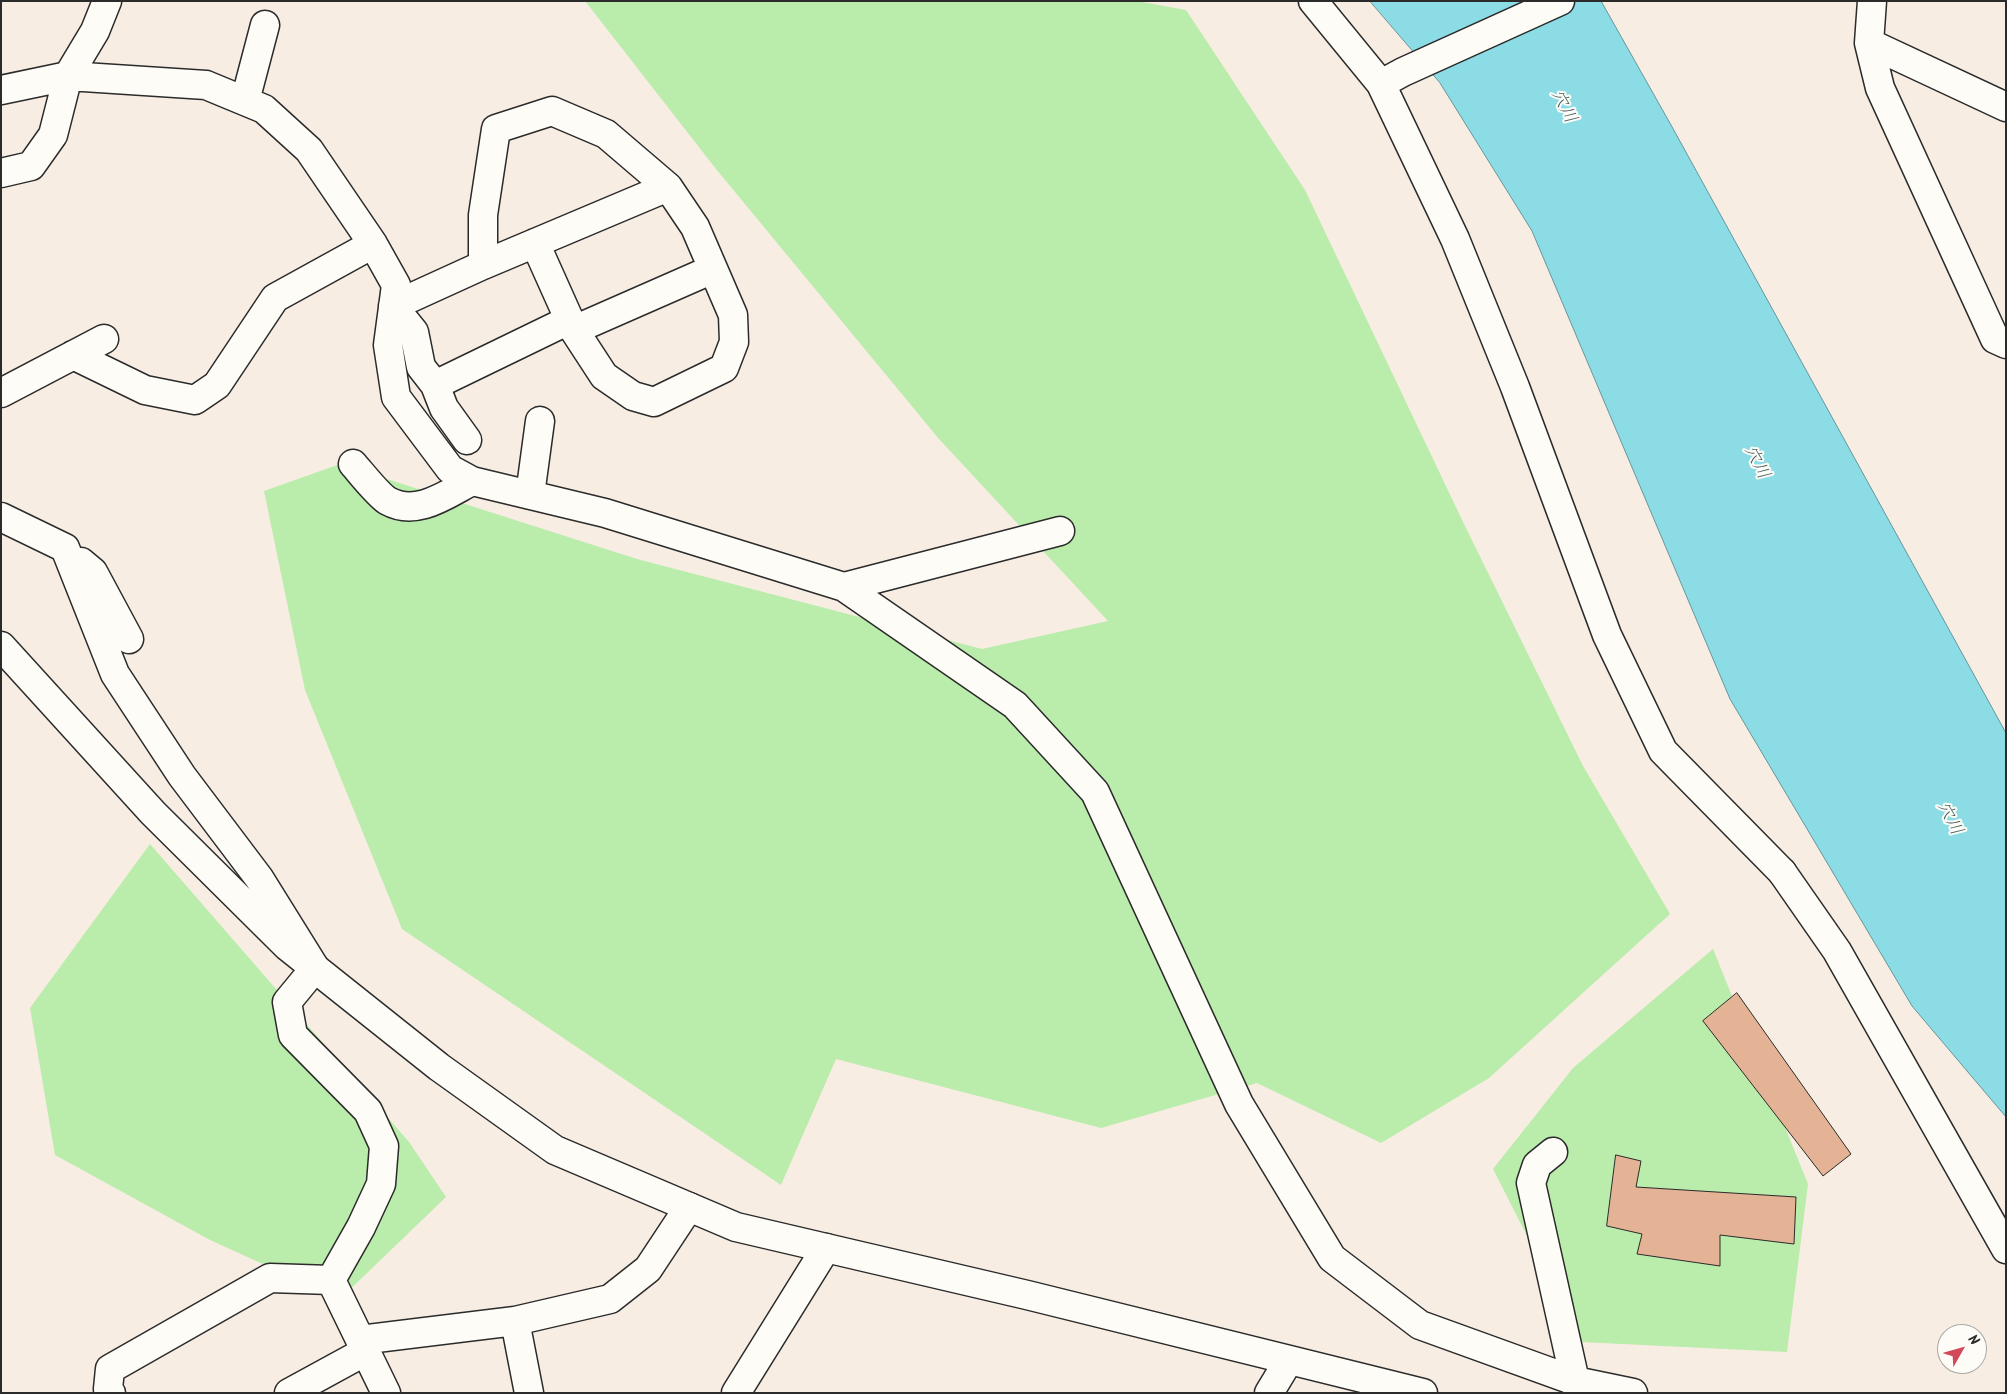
<!DOCTYPE html>
<html>
<head>
<meta charset="utf-8">
<style>
	body { margin:0 }
	#map { position:relative; width:2007px; height:1394px; overflow:hidden; background:#f8ede3; font-family:Kalam,sans-serif }
	canvas { display:block }
	.frame { position:absolute; inset:0; border:2px solid #2b2b2b; pointer-events:none }
	.north { position:absolute; left:1937px; top:1324px; width:50px; height:50px; box-sizing:border-box; background:#fdfcf7; border:1px solid #a9a8a5; border-radius:50%; rotate:52deg; font-size:14px; font-weight:700; line-height:20px; text-align:center; color:#2b2b2b }
	.north::after { content:''; display:block; margin:auto; width:18px; height:22px; background:#d1495b; clip-path:polygon(50% 0,100% 100%,50% 72%,0 100%) }
</style>
</head>
<body>
<div id="map">
<canvas width="2007" height="1394"></canvas>
<div class="frame"></div>
<div class="north">N</div>
</div>
<script>
const ctx = document.querySelector('canvas').getContext('2d');
ctx.lineJoin = 'round';
function fill(path, color) { ctx.fillStyle = color; ctx.fill(path, 'evenodd'); }
function stroke(path, color, width, dash) { ctx.strokeStyle = color; ctx.lineWidth = width; ctx.lineCap = dash ? 'butt' : 'round'; ctx.setLineDash(dash || []); ctx.stroke(path); }
function label(font, color, halo, rows, align = 'center') {
  ctx.font = font + ' Kalam,"Klee One",sans-serif'; ctx.lineWidth = 4; ctx.setLineDash([]); ctx.textBaseline = 'middle'; ctx.strokeStyle = halo; ctx.fillStyle = color; for (const [text, x, y, turn = 0] of rows) {
    ctx.save(); ctx.translate(x, y); ctx.rotate((+turn || 0) * Math.PI / 180); ctx.textAlign = isNaN(turn) ? turn : align; if (halo) ctx.strokeText(text, 0, 0); ctx.fillText(text, 0, 0); ctx.restore();
  }
}
fill(new Path2D(`
	M585,1H1137L1186,10L1305,190L1464,524L1583,766L1670,914L1489,1078L1381,1143L1257,1083L1101,1128L836,1059L781,1185L402,929L305,690L264,491L340,464L637,559L982,649L1108,621L939,439L716,169Z
	M150,844L409,1142L446,1197L340,1299L210,1240L55,1155L30,1008Z
	M1713,949L1808,1184L1787,1352L1581,1342L1493,1169L1573,1068Z`), '#baecac');
const water = new Path2D(`
	M1370,1H1601L1671,125L2006,733V1117L1912,1006L1730,699L1532,231L1440,83Z`);
fill(water, '#8cdce6');
stroke(water, '#65959b', 1);
const building = new Path2D(`
	M1737,993L1851,1154L1823,1176L1703,1021Z
	M1616,1155L1641,1161L1636,1187L1796,1197L1794,1244L1720,1235V1266L1637,1254L1642,1234L1607,1226Z`);
fill(building, '#e4b295');
stroke(building, '#2b2b2b', 1);
const street = new Path2D(`
	M1313,1L1381,84L1455,239L1515,387L1607,635L1663,751L1782,872
	M1872,1L1869,43L1880,88L1995,339L2006,344
	M1869,43L2006,107
	M1381,84L1403,72L1560,1
	M1,90L68,76L206,85L264,109L309,150L373,244L396,285L388,345L396,397L450,469L472,481L605,513L844,587L1015,705L1095,792L1239,1104L1332,1258L1420,1325L1575,1381L1578,1393
	M245,101L265,25
	M1,173L31,166L53,135L68,76L95,31L107,1
	M668,187L695,227L733,315L734,342L724,368L654,402L633,396L604,376L574,330L713,269
	M535,243L574,330
	M73,355L145,390L195,400L217,385L275,298L373,244
	M435,385L421,367L414,332L393,306L483,265V215L496,129L552,111L606,134L668,187L483,265
	M1,393L104,339
	M467,440L444,408L435,385L569,320
	M353,464C361,473 379,496 388,501C417,517 447,494 472,481
	M530,495L540,421
	M1,517L65,548L115,674L182,776L259,878L315,968L287,1002L293,1035L368,1111L384,1146L381,1184L361,1227L331,1280L386,1393
	M81,562L93,572L129,639
	M844,587L1060,531
	M1553,1152L1537,1165L1531,1183L1575,1381L1633,1393
	M360,1340L515,1321
	M111,1393L108,1389L110,1369L270,1278L331,1280
	M289,1393L366,1351
	M529,1393L515,1321L610,1299L648,1269L689,1207
	M736,1393L826,1248`);
const secondary = new Path2D(`
	M1,646L153,813L287,946L439,1067L555,1150L736,1227L1027,1295L1423,1393
	M1782,872L1837,951L2006,1249
	M1269,1393L1289,1360`);
stroke(street, '#2b2b2b', 31);
stroke(secondary, '#2b2b2b', 31);
stroke(street, '#fdfcf7', 28);
stroke(secondary, '#fdfcf7', 28);
label('italic 18px', '#486063', '#fdfcf7', [
	["穴川",1562,107,62],
	["穴川",1755,463,62],
	["穴川",1948,819,62]
]);
</script>
</body>
</html>
